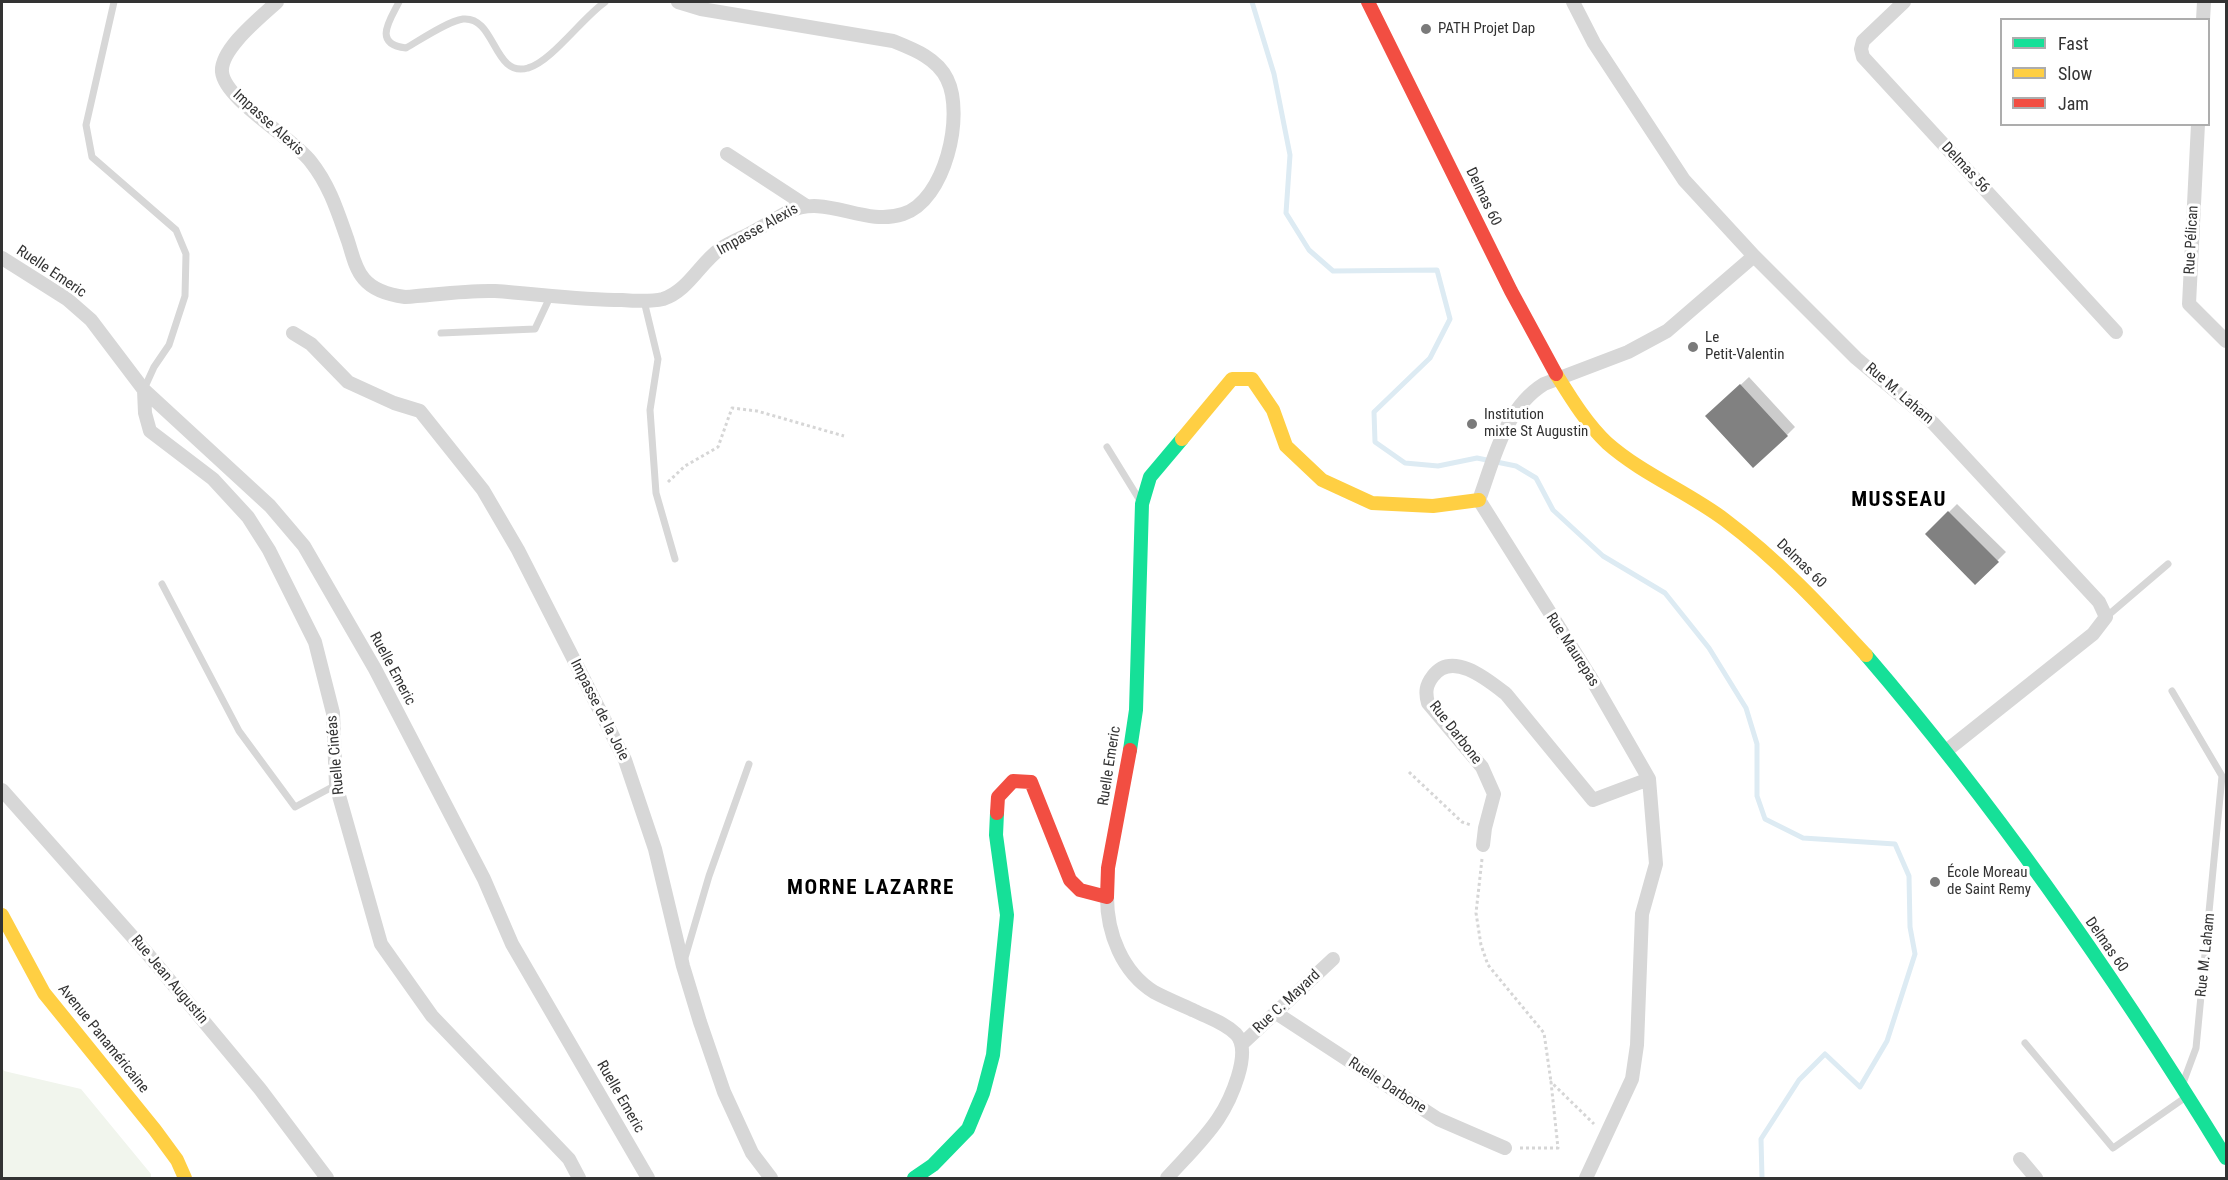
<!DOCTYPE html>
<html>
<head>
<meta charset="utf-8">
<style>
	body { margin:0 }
	#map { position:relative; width:2228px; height:1180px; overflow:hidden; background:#fff; font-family:"Roboto Condensed",sans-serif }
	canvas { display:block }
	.frame { position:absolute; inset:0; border:3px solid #333; pointer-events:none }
	.legend { position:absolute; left:2000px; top:18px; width:210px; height:108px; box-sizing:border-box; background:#fff; border:2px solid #adadad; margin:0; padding:8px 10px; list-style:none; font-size:18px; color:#333 }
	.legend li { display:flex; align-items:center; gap:12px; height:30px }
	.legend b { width:30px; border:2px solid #adadad }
</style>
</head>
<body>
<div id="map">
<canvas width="2228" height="1180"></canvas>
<div class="frame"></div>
<ul class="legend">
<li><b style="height:8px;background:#16e098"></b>Fast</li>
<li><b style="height:8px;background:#ffcf43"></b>Slow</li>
<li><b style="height:8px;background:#f24e42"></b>Jam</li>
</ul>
</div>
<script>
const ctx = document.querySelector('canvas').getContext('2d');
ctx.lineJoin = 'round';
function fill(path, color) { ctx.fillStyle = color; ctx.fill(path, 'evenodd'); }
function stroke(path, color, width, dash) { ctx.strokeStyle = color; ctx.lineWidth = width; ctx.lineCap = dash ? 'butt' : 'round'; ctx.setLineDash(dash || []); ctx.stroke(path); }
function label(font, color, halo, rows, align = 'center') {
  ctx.font = font + ' "Roboto Condensed",sans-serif'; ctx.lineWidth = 6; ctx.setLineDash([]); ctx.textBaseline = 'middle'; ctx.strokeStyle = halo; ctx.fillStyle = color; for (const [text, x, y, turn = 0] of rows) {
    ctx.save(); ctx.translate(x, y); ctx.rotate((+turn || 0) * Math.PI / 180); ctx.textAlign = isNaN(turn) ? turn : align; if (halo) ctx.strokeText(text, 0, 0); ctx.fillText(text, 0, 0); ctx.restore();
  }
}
fill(new Path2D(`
	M2,1067L4,1071L81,1089L151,1174V1178H2Z`), '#f1f5ed');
fill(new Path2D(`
	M1749,377L1795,427L1787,435L1716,408Z
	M1957,504L2006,552L1975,583L1927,534Z`), '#0003');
stroke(new Path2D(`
	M1252,2L1274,74L1290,155L1286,213L1309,250L1333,271L1437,270L1450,319L1430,358L1374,412L1375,442L1405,463L1438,466L1477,458L1516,466L1536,478L1553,510L1603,556L1665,593L1709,648L1746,708L1757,744V796L1765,819L1803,838L1895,844L1909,876L1910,927L1915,954L1887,1041L1860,1087L1825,1054L1799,1080L1761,1139L1762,1178`), '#ddebf3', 5);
fill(new Path2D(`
	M1740,384L1788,436L1753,468L1705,416Z
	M1948,511L1999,562L1975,585L1925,534Z`), '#818181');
stroke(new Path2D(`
	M668,482L685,466L718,447L732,408L757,411L844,436
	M1409,772L1462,822L1471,825
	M1482,859L1476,913L1481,945L1488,965L1544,1033L1551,1082
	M1520,1148H1558L1551,1082L1594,1124`), '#d6d6d6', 3, [3, 3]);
stroke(new Path2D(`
	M114,2L86,125L92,157L176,230L186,254L185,296L169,345L154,367L144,389
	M399,2C390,20 372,44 406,48C420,40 448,21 463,19C496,16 493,78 528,68C551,62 583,17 605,2
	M644,301L658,359L650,410L656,493L675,559
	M441,333L535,329L550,297
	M1107,447L1139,499
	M162,584L239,731L295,807L336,785
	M2106,617L2168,564
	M2172,691L2222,776L2196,1048L2183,1083
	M684,961L709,876L749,764
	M2025,1043L2113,1148L2186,1097`), '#d7d7d7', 7);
stroke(new Path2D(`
	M277,2C261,17 220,49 222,72C225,100 292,137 311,162C330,186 338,213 348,241C352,253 355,269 364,279C374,291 390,295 405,297C434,295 466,290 495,291C538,294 579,300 622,300C635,301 650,302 663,299C688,291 700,263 720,249C729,243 739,239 749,234C762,227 775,219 788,212C826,193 863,227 903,214C945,201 965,115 947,79C937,58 913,49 893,41L701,9L678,2
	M1573,2L1594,43L1684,180L1754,256L1856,358L1933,423L2099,602L2106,617L2093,634L1946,751
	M1904,2L1863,41L1861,49L1863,57L2116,332
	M2203,20L2204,2
	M2198,124L2189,304L2226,341
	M727,154L805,205
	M2,258L67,299L91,320L144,390L270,506L304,546L375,669L484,879L512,944L648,1178
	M293,333L311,344L348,382L394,403L420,411L483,490L518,550L625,760L655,849L683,966L700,1022L724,1092L752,1153L771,1178
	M144,390L145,413L150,431L213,479L248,517L269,550L315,642L333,713L336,785L381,944L432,1016L569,1159L579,1178
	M2,790L146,952L260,1089L327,1178
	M1483,845L1485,828L1494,794L1482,767L1428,703C1425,692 1426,685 1433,676C1452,650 1488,680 1506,694L1593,800L1649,779
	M1107,897C1107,933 1122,972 1154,992C1167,999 1182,1005 1195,1011C1209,1018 1225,1023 1236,1034C1253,1052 1230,1101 1218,1119C1204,1140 1184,1159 1167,1178
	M1276,1013L1438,1119L1505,1148
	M1242,1044L1333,959
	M2020,1159L2036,1178
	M1586,1178L1632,1079L1637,1045L1642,914L1656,864L1649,779L1591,678L1479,500C1494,459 1505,408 1544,384L1628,352L1667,331L1754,256`), '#d7d7d7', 14);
stroke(new Path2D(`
	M1866,655C2000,811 2119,983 2226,1158
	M1130,750L1136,710L1142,504L1150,477L1182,439
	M914,1178L933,1165L968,1129L983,1093L993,1055L1007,915L996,835L997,813`), '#16e098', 14);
stroke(new Path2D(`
	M1556,374C1571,398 1586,423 1607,443C1642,474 1688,492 1725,520C1777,559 1822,607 1866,655
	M1182,439L1232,379H1252L1273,410L1286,446L1322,480L1372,503L1433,506L1479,500
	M2,915L44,993L155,1130L177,1160L185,1178`), '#ffcf43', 14);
stroke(new Path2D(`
	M1368,2L1511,291L1556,374
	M997,813L998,797L1013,781L1031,782L1070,880L1080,890L1107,897L1108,868L1130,750`), '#f24e42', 14);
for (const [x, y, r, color] of [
	[1426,29,6,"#7a7a7a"],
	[1693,347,6,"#7a7a7a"],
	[1472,424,6,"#7a7a7a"],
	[1935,882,6,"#7a7a7a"]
]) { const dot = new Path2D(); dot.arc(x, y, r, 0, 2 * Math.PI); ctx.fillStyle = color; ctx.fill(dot); stroke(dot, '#fff', 2); }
label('15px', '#333', '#fff', [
	["PATH Projet Dap",1438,29],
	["Le",1705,338],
	["Petit-Valentin",1705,355],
	["Institution",1484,415],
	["mixte St Augustin",1484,432],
	["École Moreau",1947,873],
	["de Saint Remy",1947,890]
], 'left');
label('15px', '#333', '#fff', [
	["Impasse Alexis",268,123,42],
	["Delmas 56",1965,168,47],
	["Delmas 60",1483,197,64],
	["Impasse Alexis",758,230,-29],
	["Rue Pélican",2192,240,-87],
	["Ruelle Emeric",51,272,34],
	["Rue M. Laham",1899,394,41],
	["Delmas 60",1801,564,44],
	["Rue Maurepas",1572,650,57],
	["Ruelle Emeric",392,669,62],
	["Impasse de la Joie",599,710,63],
	["Rue Darbone",1455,733,52],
	["Ruelle Cinéas",336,755,-95],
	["Ruelle Emeric",1110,766,-81],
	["Delmas 60",2106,945,55],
	["Rue M. Laham",2206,955,-84],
	["Rue Jean Augustin",169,980,50],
	["Rue C. Mayard",1287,1002,-43],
	["Avenue Panaméricaine",103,1039,51],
	["Ruelle Darbone",1387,1086,33],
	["Ruelle Emeric",620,1097,60]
]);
ctx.letterSpacing = '1.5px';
label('bold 21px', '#000', '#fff', [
	["MUSSEAU",1899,501],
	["MORNE LAZARRE",871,889]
]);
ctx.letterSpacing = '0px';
</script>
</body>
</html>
